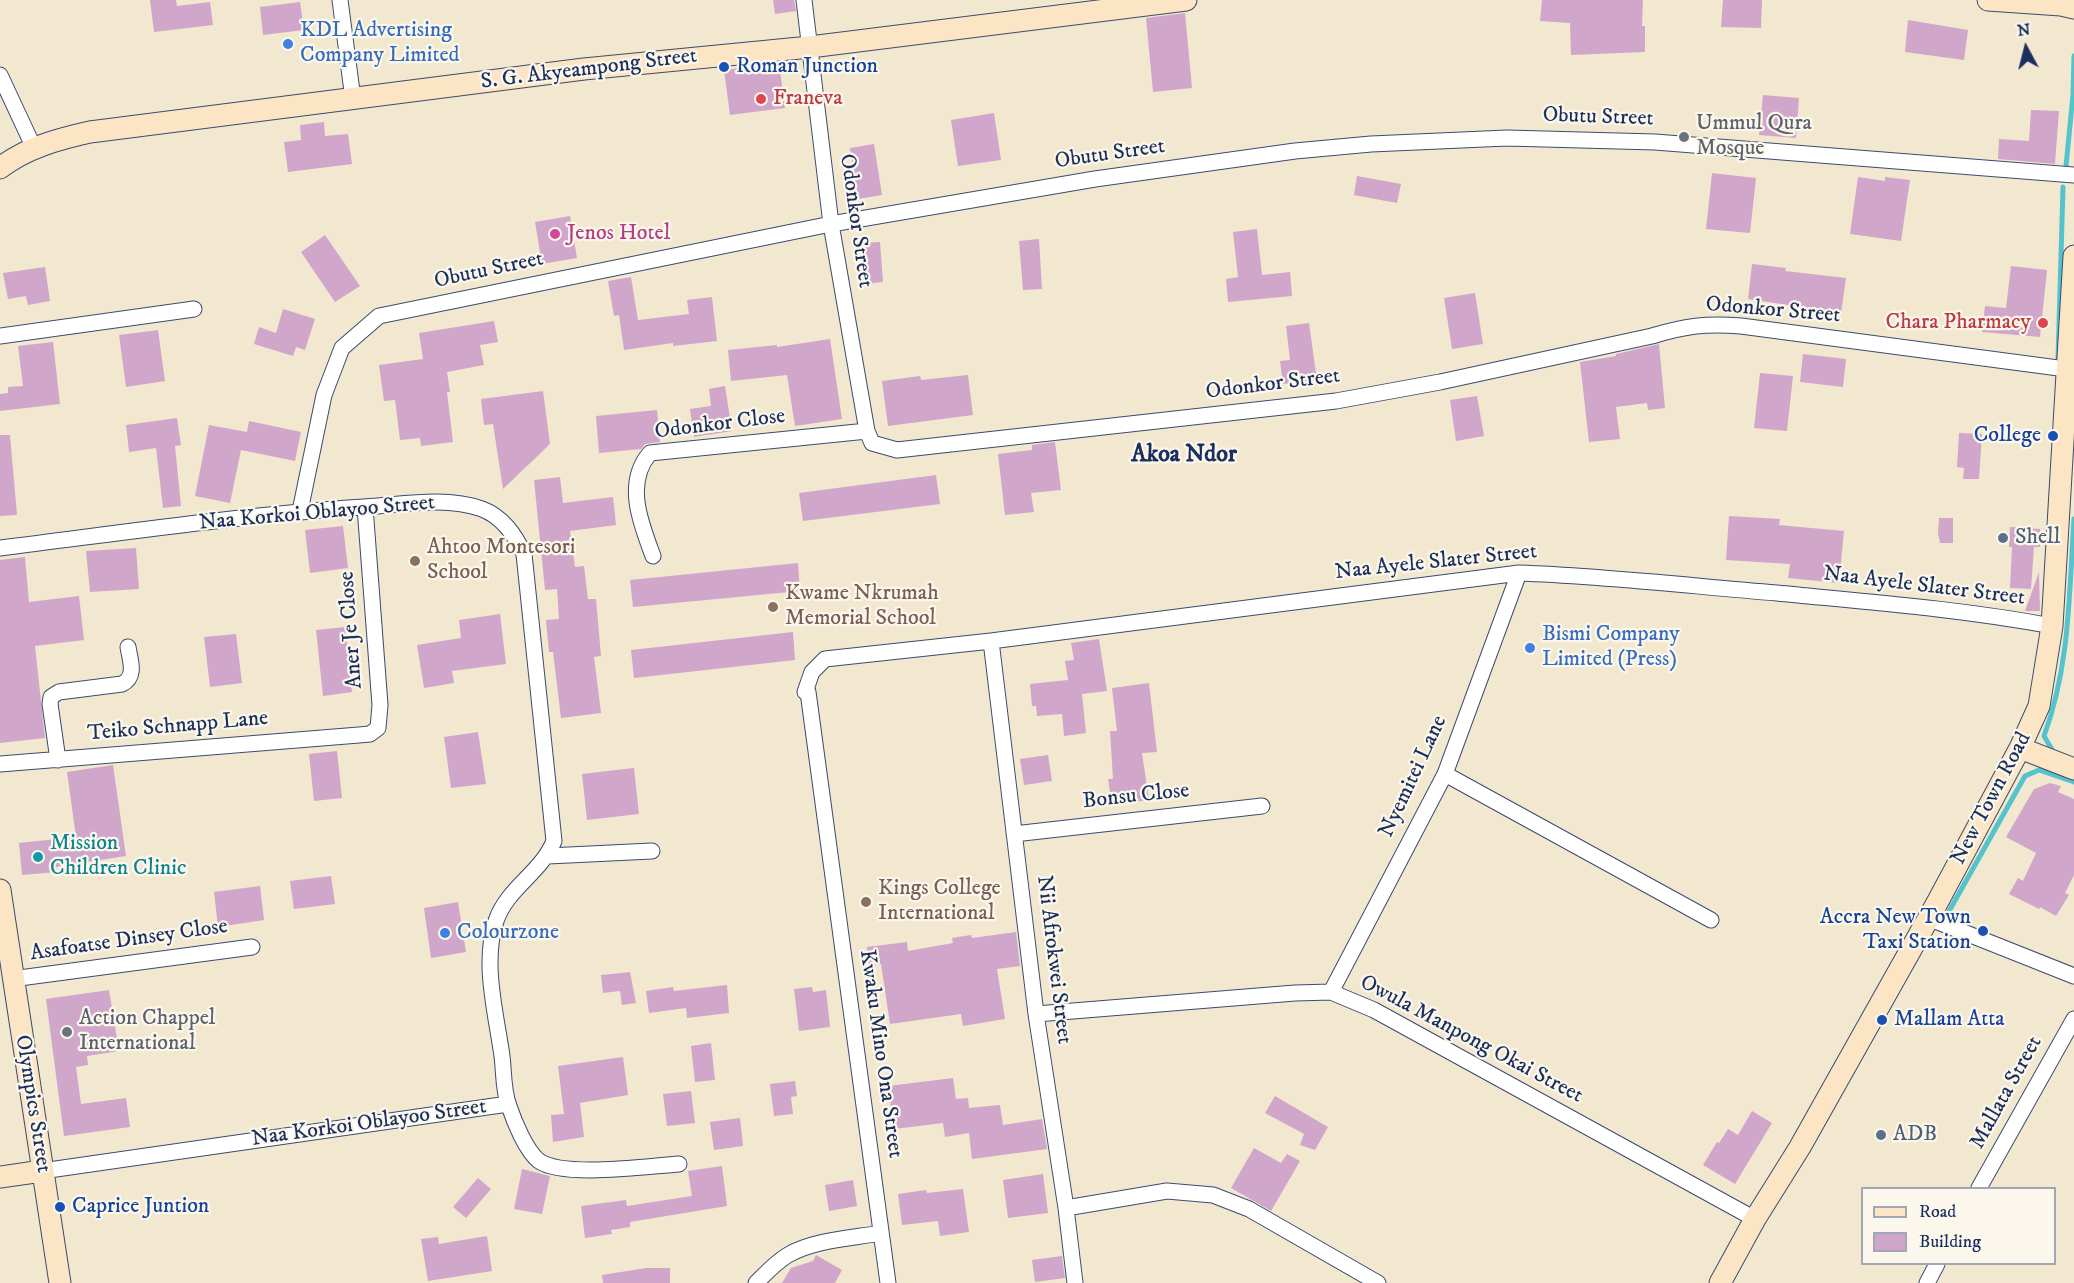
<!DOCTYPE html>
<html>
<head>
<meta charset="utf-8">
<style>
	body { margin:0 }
	#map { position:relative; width:2074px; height:1283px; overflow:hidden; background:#f2e8cf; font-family:"IM FELL DW Pica",serif }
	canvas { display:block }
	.legend { position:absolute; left:1861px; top:1187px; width:195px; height:78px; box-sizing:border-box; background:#fbf7ec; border:2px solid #a1a7b3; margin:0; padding:8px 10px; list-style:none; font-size:18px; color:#1b2f5e }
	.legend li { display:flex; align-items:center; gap:12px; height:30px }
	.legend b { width:30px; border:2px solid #a1a7b3 }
	.north { position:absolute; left:1996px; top:18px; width:60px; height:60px; -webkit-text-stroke:4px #fbf7ec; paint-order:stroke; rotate:353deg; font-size:16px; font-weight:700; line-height:24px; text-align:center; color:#1b2f5e }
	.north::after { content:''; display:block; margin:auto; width:21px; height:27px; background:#1b2f5e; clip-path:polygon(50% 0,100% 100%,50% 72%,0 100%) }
</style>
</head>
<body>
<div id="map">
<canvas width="2074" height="1283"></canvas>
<ul class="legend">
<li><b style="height:8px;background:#fce5c4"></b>Road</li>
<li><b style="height:16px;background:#d1a6cb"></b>Building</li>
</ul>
<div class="north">N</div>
</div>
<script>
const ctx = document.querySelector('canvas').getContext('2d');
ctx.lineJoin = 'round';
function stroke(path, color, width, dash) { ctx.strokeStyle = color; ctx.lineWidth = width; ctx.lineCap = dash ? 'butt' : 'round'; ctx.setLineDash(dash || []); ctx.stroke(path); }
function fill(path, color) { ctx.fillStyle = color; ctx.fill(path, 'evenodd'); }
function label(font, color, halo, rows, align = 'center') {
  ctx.font = font + ' "IM FELL DW Pica",serif'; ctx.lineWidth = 4.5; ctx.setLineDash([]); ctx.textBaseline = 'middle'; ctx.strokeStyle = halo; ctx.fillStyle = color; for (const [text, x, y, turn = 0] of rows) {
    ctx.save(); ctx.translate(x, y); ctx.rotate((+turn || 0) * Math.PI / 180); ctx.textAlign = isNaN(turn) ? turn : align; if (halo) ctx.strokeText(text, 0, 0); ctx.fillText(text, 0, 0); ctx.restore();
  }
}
stroke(new Path2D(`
	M2066,166L2073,95L2074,56
	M2058,359L2063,187
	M2054,753L2044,736C2070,666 2069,593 2074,519
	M1948,913L2025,776L2039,770L2074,782`), '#55c3cb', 5);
fill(new Path2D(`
	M150,0H176L177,6L210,2L213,25L154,32Z
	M773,0H794L796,11L775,14Z
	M1542,0H1643L1642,26H1645V52L1571,55L1570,23L1540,21Z
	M1723,0H1762L1761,28L1721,27Z
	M300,2L304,30L263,35L260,7Z
	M1185,13L1192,88L1153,92L1146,18Z
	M1908,20L1968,30L1964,60L1905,52Z
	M779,63L785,108L730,115L724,70Z
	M1763,95L1799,98L1796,138L1759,135Z
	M2031,110L2059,111L2055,164L1998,159L1999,139L2029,141Z
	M994,113L1001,160L958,166L951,120Z
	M324,122L325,136L348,134L352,164L288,172L284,142L301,140L300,125Z
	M874,144L882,195L858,199L850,148Z
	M1712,173L1756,178L1750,233L1706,229Z
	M1357,176L1401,184L1397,203L1354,195Z
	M1858,177L1885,181V177L1910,180L1901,241L1850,234Z
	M570,216L577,258L542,264L535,222Z
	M1257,229L1262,275L1290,272L1292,296L1228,302L1226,279L1238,277L1233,232Z
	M325,235L360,286L335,302L301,252Z
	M1039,239L1042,289L1023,290L1019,241Z
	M880,242L883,282L864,284L861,243Z
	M1752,264L1786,268L1785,271L1846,278L1841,313L1748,299Z
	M2011,266L2047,270L2040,337L1982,332L1985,306L2006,308Z
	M45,267L50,301L28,305L26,296L8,299L3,273Z
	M631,277L638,320L689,314L687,300L712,297L717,341L673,346V343L624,350L619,315L614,316L608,281Z
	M1475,293L1483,344L1452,349L1444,298Z
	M283,309L315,319L305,350L296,347L293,356L254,344L259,327L276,333Z
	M494,321L498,342L480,345L484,365L447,372L450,392H447L453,442L421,446L420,438L400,440L395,400L384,401L379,365L423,359L419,333Z
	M1309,323L1317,380L1283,384L1280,361L1290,360L1286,326Z
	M158,330L165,381L126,387L119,335Z
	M830,339L842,419L795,426L787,375L731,381L728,350L777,345V347Z
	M53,342L60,404L0,411V394L8,393V387L23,386L18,346Z
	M1659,344L1665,408L1648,410L1647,403L1616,407L1620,439L1589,442L1580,362L1616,356V354Z
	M1803,354L1846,359L1843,387L1800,382Z
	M1760,373L1793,376L1787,431L1754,428Z
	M968,375L973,415L888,426L882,381L920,376L921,380Z
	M725,386L732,431L694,437L690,409L711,406L709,389Z
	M543,391L550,444L503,489L493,424L484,425L481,399Z
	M1477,396L1484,436L1456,441L1450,400Z
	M657,410L660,442L645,444L641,449L599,453L596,416Z
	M177,418L181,445L175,446L181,506L163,508L156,448L129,452L126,425Z
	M249,421L301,432L295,461L241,450L230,503L195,496L209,425L247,432Z
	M1959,433L1982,434L1979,479H1963L1964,468L1957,467Z
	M0,435H10L17,515L0,516Z
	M1055,442L1061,490L1031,493L1034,512L1005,515L998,454L1032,450V445Z
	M936,475L940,504L803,521L799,493Z
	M560,477L563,503L613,497L616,525L570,531L575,567L584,566L588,599H596L601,656L594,657L601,713L561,718L553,652H549L546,620L559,619L557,589L545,590L534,480Z
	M1729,516L1780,519L1779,525L1844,531L1839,583L1788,578L1790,564L1726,560Z
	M1939,518H1953V543H1940L1938,533Z
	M343,526L348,568L310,573L305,530Z
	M2010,527L2040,529V547H2034L2031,589L2010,588L2012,547H2009Z
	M136,548L139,589L90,592L86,551Z
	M25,557L29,602L79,596L84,640L35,646L45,738L0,743V560Z
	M798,563L800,591L633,607L630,580Z
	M2039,572L2040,611H2025Z
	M500,614L506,664L452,671L454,683L424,688L417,645L461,638L459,620Z
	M345,627L352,692L323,696L316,630Z
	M793,632L795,660L634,678L631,650Z
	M236,634L242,683L210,687L204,637Z
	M1099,639L1107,691L1082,694L1086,733L1064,736L1062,714L1037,716L1036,706H1032L1030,684L1068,680L1065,661L1074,660L1071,643Z
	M1149,683L1157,752L1142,753L1149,800L1112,805L1108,779H1113L1110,731H1117L1112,688Z
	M478,732L486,784L451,788L444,737Z
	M337,751L342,798L314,801L309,754Z
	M1048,755L1052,781L1024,785L1020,759Z
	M113,765L126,856L56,867L57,872L22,875L19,843L76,837L67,772Z
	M634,768L639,814L587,820L582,774Z
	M2050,783L2061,786L2058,792L2074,799V875L2065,893L2069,895L2056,916L2040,907L2039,909L2009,894L2018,878L2023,881L2036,853L2006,837L2034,789Z
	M331,876L335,904L294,909L290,881Z
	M260,886L264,920L218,927L214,892Z
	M458,902L466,952L431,958L424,908Z
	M1016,932L1020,966L997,969L1005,1019L963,1026L961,1014L890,1024L881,964L869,965L867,947L907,942L908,951L953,943L952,938L971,935L972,938Z
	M630,972L636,1003L622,1005L620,991L603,993L601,975Z
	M727,985L729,1013L687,1018L686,1008L649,1013L646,991L673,987L674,991Z
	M812,987L813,992L826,990L830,1027L799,1031L794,989Z
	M109,990L119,1051L87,1056L88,1065L76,1067L81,1104L126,1098L130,1127L64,1136L46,999Z
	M711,1043L715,1080L695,1082L691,1046Z
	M623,1057L628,1095L580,1103L584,1137L553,1142L551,1115L564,1114L558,1066Z
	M953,1078L956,1099L968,1098L969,1108L1000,1105L1003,1125L1042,1119L1047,1149L972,1159L969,1133L945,1137L943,1123L894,1129L888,1086Z
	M795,1081L797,1096L791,1097L793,1114L774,1116L770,1084Z
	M691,1091L695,1123L667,1126L663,1094Z
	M1275,1096L1328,1127L1315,1150L1300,1145L1304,1134L1265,1113Z
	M1752,1111L1772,1123L1735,1184L1703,1165L1717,1142L1719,1143L1728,1129L1738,1135Z
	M740,1118L743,1146L714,1150L710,1122Z
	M1254,1148L1281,1163L1287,1154L1300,1161L1271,1211L1231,1188Z
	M722,1166L727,1206L630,1222V1227L611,1230L612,1234L585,1238L581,1206L626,1200L627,1206L692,1196L688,1171Z
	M522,1169L550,1176L542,1214L514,1209Z
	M1043,1174L1048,1213L1008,1218L1003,1180Z
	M478,1178L491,1189L466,1218L453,1207Z
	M853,1180L857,1206L829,1211L825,1185Z
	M963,1189L969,1232L940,1236L938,1221L902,1225L898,1194L926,1190L927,1193Z
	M487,1236L492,1271L428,1281L421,1239L438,1237L439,1244Z
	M816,1255L842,1270L835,1283H782L791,1268L813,1261Z
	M1062,1256L1065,1278L1035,1282L1032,1260Z
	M646,1268H670V1283H603L602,1275Z`), '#d1a6cb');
const street = new Path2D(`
	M340,0L353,99
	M804,0L831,224L867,431L872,443L897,450L1336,401L1440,382L1652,336C1685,326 1706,323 1741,326L2074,370
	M0,75L34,148
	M0,336L194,309
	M300,511L324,395L342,348L379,316L831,224L1095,179L1295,151L1371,144L1507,138L1655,142L2074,175
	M0,548C121,533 242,515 364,507C402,505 444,496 482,509C503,517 515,535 524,554L554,841C541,873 507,888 496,921C482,963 496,1013 502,1056C504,1072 503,1091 509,1106C514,1121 526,1151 539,1161C564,1178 647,1166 679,1164
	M653,556C641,524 624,483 650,453L867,431
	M991,641L1036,1014L1066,1208L1075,1283
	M58,760L50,704L51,697L59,692L122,684C137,677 130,660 128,647
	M0,764L359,735L370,734L378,728L380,705L365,507
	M1445,774L1711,920
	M1014,834L1262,806
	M548,856L652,851
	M1928,918L2074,976
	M12,979L252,947
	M1331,992L1445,774L1519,573
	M1036,1014L1295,993L1331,992L1374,1010L1755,1219
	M42,1171L508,1104
	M1979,1188L2074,1019
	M1066,1208L1167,1191L1213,1195L1249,1209L1378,1283
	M756,1283C766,1273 776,1262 788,1255C813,1240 853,1238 881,1233
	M888,1283L808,692H805L812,672L825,659L991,641L1519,573C1605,576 1691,586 1777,593C1869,602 1961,609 2052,626
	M1927,1283L1937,1264`);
const secondary = new Path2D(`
	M1988,0L2061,5L2074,8
	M0,168C26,148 58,139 90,132L584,69L810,47L1186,0
	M2020,748L2074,769
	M0,890L60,1283
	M0,1177L42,1171
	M1720,1283L1755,1219L1800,1147L1937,903L2020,748L2039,706L2052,626L2074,256`);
stroke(street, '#3b4b6f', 17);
stroke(secondary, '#3b4b6f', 23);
stroke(street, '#fff', 15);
stroke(secondary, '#fce5c4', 21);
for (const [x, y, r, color] of [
	[288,44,6,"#3f7fe0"],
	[724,67,6,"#1a4fb4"],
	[761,99,6,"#e0444e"],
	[1684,137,6,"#6b7280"],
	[555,234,6,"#d1479c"],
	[2043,323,6,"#e0444e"],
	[2053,436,6,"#1a4fb4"],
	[2003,538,6,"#5c6f8a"],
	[415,561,6,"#8d6e63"],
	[773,607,6,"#8d6e63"],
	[1530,648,6,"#3f7fe0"],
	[38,857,6,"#0f9aa8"],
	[866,902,6,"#8d6e63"],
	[1983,931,6,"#1a4fb4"],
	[445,933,6,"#3f7fe0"],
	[1882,1020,6,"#1a4fb4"],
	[67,1032,6,"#6b7280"],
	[1881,1135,6,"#5c6f8a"],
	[60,1207,6,"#1a4fb4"]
]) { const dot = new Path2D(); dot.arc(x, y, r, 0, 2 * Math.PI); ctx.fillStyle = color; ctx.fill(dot); stroke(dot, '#fbf7ec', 2); }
label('22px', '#366cbe', '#fbf7ec', [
	["KDL Advertising",300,31],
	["Company Limited",300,56],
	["Bismi Company",1542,635],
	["Limited (Press)",1542,660],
	["Colourzone",457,933]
], 'left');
label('22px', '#164399', '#fbf7ec', [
	["Roman Junction",736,67],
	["College",2041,436,"right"],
	["Accra New Town",1971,918,"right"],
	["Taxi Station",1971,943,"right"],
	["Mallam Atta",1894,1020],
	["Caprice Juntion",72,1207]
], 'left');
label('22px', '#1b2f5e', '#fbf7ec', [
	["S. G. Akyeampong Street",589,70,-7],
	["Obutu Street",1598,118,2],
	["Obutu Street",1110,155,-8],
	["Odonkor Street",855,221,82],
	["Obutu Street",489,271,-12],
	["Odonkor Street",1773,311,5],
	["Odonkor Street",1273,385,-7],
	["Odonkor Close",720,425,-7],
	["Naa Korkoi Oblayoo Street",317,514,-5],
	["Naa Ayele Slater Street",1436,563,-6],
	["Naa Ayele Slater Street",1924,587,7],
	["Aner Je Close",352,630,-94],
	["Teiko Schnapp Lane",178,727,-5],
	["Nyemitei Lane",1414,777,-65],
	["Bonsu Close",1136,797,-6],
	["New Town Road",1992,799,-62],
	["Asafoatse Dinsey Close",129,941,-8],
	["Nii Afrokwei Street",1053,960,83],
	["Owula Manpong Okai Street",1471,1040,28],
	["Kwaku Mino Ona Street",880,1054,82],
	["Mallata Street",2007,1093,-61],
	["Olympics Street",32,1104,81],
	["Naa Korkoi Oblayoo Street",369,1124,-8]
]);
label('22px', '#be3a42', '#fbf7ec', [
	["Franeva",773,99],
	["Chara Pharmacy",2031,323,"right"]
], 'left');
label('22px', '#5b616d', '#fbf7ec', [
	["Ummul Qura",1696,124],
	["Mosque",1696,149],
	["Action Chappel",79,1019],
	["International",79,1044]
], 'left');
label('22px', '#b23c85', '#fbf7ec', [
	["Jenos Hotel",567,234]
], 'left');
label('22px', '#4e5e75', '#fbf7ec', [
	["Shell",2015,538],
	["ADB",1893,1135]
], 'left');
label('22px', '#785e54', '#fbf7ec', [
	["Ahtoo Montesori",427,548],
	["School",427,573],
	["Kwame Nkrumah",785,594],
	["Memorial School",785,619],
	["Kings College",878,889],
	["International",878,914]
], 'left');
label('22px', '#0d838f', '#fbf7ec', [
	["Mission",50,844],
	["Children Clinic",50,869]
], 'left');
label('bold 24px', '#1b2f5e', '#fbf7ec', [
	["Akoa Ndor",1184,456]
]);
</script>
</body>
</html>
